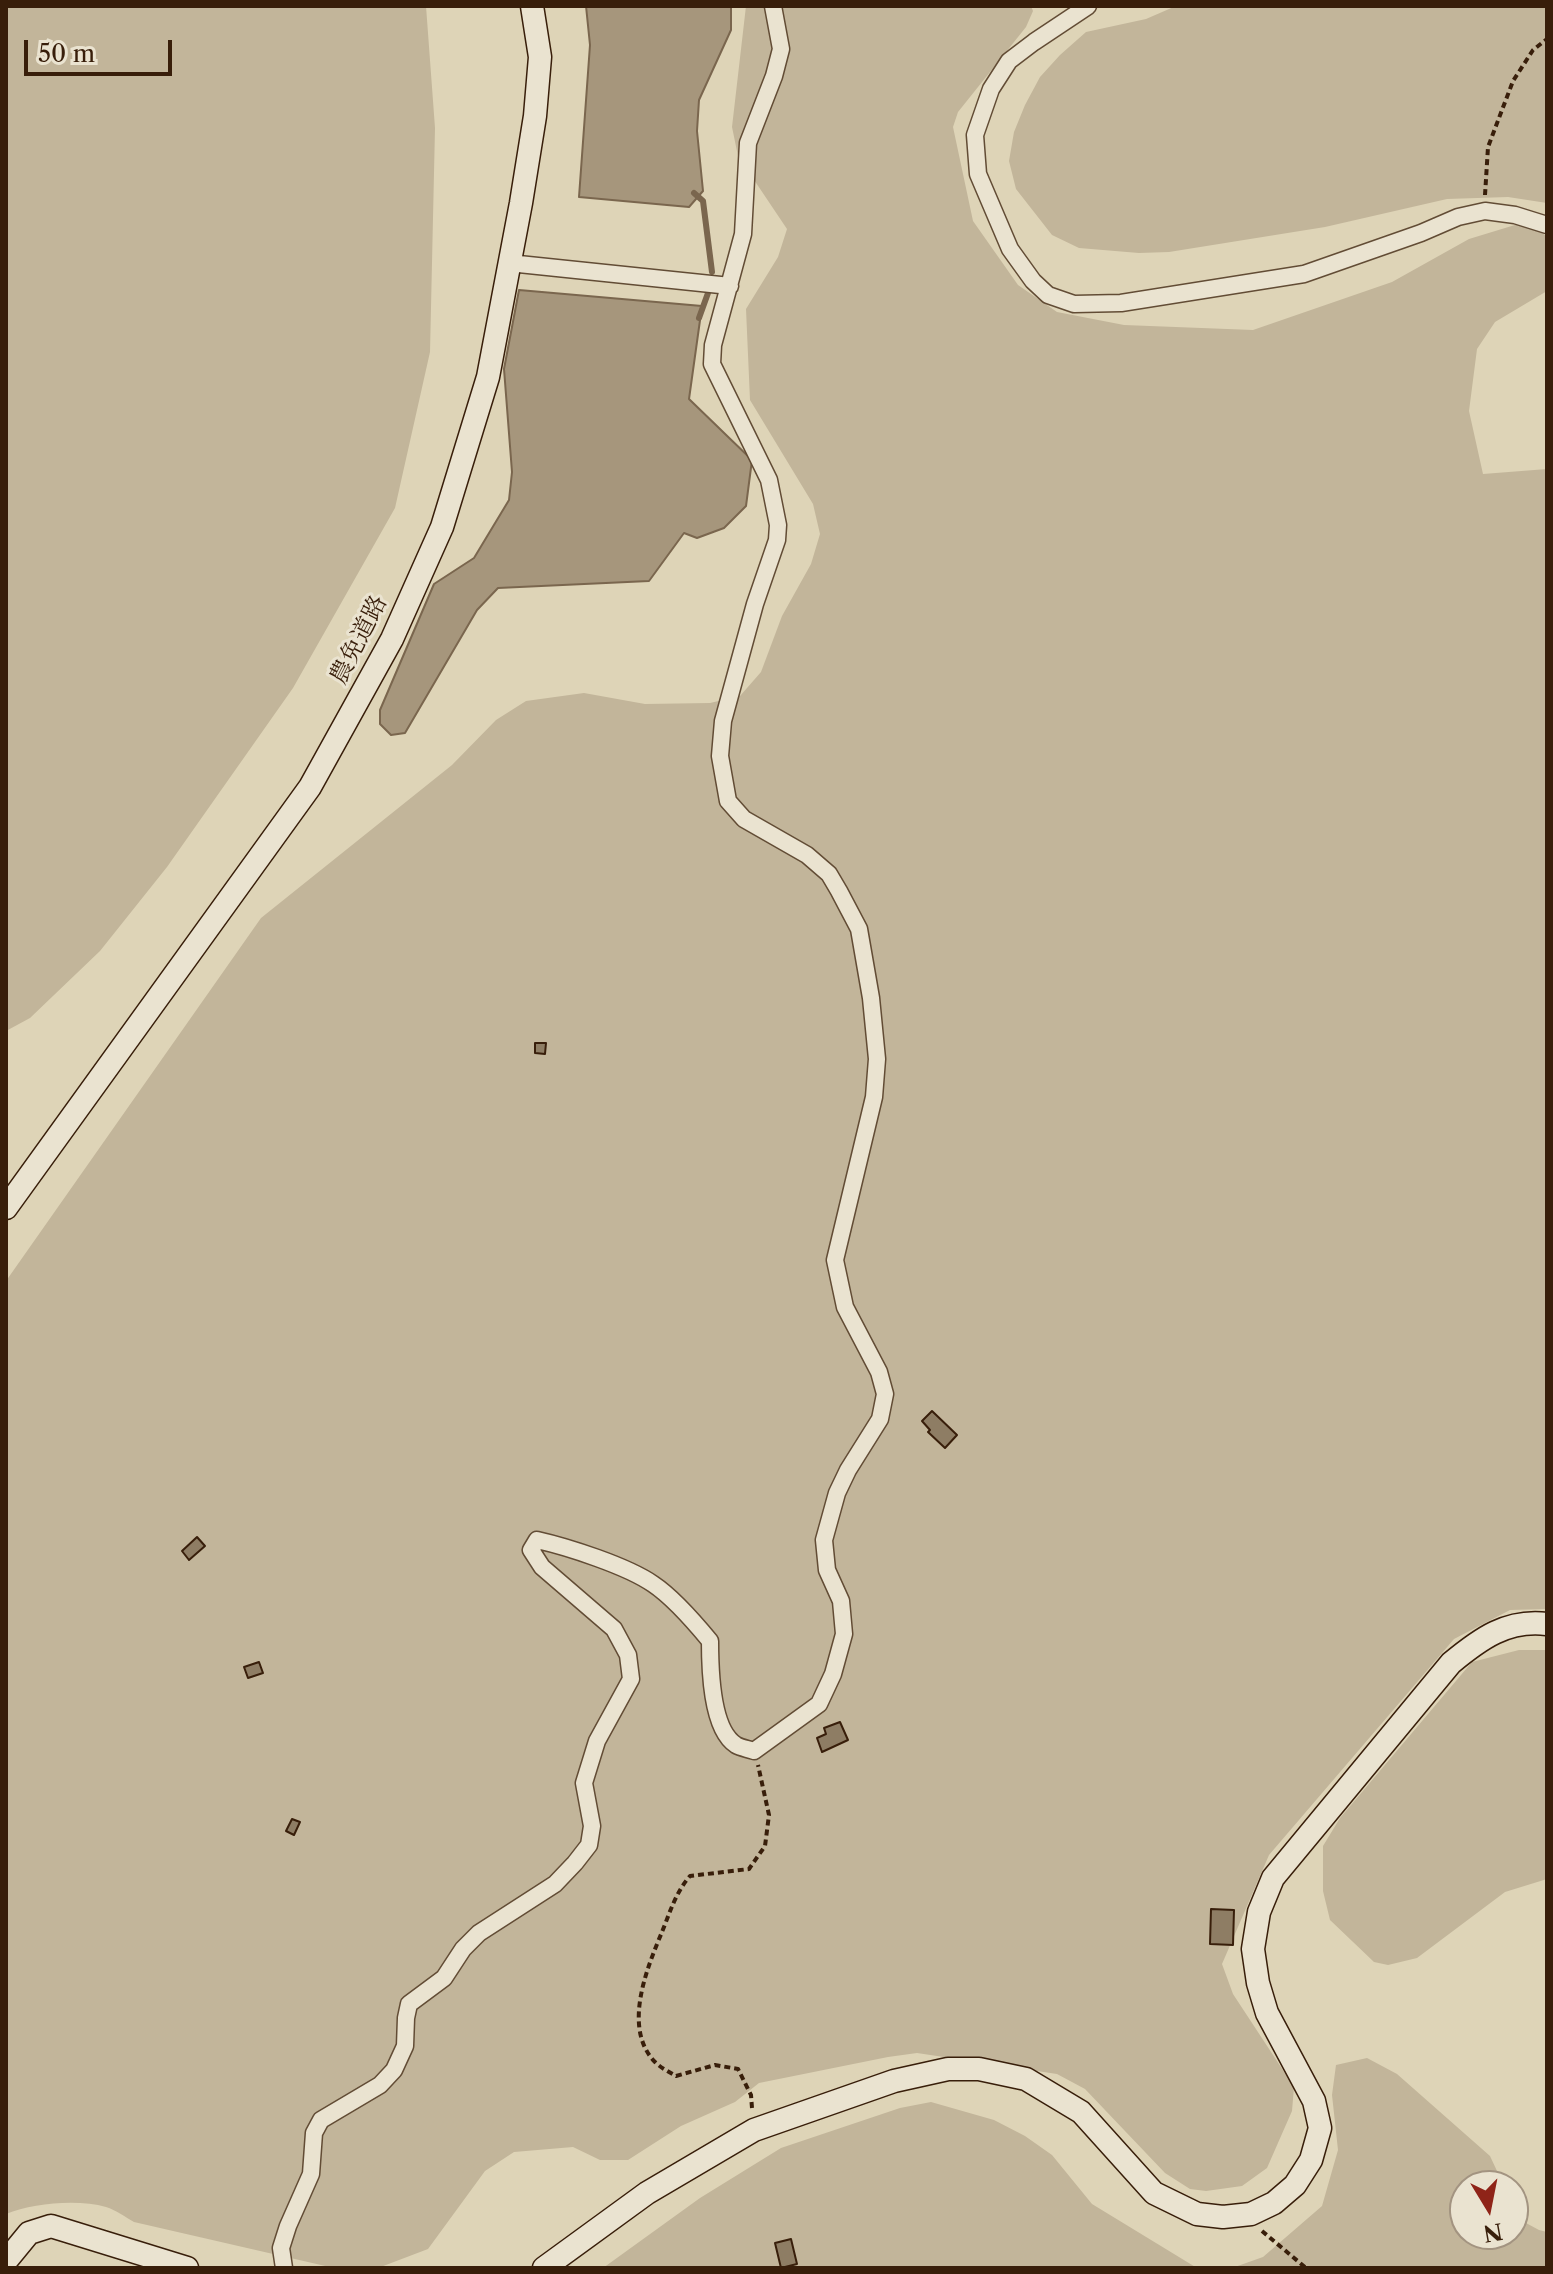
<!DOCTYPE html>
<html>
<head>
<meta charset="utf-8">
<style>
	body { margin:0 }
	#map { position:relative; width:1553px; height:2274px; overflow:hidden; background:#ded4b7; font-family:"Libre Caslon Text",serif }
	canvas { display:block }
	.frame { position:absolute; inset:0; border:8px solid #381e0a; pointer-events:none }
	.north { position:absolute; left:1449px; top:2170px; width:80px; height:80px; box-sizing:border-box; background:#eae3d0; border:2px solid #a39481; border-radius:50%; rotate:170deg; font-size:22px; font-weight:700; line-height:32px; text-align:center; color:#381e0a }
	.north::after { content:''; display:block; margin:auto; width:28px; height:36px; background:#8f2418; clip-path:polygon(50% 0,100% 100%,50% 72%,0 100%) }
	.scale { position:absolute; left:24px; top:40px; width:148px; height:36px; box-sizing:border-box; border:4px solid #381e0a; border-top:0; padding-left:10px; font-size:24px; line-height:28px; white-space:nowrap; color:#381e0a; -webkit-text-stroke:6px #eae3d0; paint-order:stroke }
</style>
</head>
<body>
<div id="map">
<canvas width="1553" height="2274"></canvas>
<div class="frame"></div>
<div class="north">N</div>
<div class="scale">50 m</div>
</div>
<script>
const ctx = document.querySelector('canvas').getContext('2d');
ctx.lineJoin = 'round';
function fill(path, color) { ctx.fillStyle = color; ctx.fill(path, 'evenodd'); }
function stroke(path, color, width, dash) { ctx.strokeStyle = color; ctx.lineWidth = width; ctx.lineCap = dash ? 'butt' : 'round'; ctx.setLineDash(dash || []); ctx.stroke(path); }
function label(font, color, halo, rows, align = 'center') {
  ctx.font = font + ' "Libre Caslon Text","Noto Serif JP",serif'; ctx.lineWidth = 6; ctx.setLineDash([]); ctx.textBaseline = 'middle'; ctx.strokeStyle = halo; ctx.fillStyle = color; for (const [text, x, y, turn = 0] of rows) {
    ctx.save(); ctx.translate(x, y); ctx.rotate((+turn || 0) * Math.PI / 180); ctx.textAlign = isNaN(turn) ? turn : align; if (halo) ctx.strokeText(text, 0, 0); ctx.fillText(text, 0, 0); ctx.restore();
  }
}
fill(new Path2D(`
	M6,6H426L435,128L430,352L395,508L293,688L167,867L100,951L30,1018L6,1031Z
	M746,6H1031L1033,11L1026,27L958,112L953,127L973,221L1018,285L1057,312L1124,325L1253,330L1392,282L1469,239L1528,221L1547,237V291L1495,322L1477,349L1469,411L1483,474L1547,469V1609L1510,1610L1454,1639L1269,1855L1222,1964L1233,1994L1294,2087L1292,2111L1267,2168L1242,2186L1206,2191L1190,2189L1165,2173L1085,2089L1057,2074L917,2053L888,2057L759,2083L735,2102L681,2126L628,2160H600L573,2147L514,2152L485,2171L428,2249L378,2268H334L134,2222C125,2217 116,2210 106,2207C78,2199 33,2203 6,2214V1281L261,918L452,765L496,720L526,701L584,693L645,704L710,703L740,696L761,672L782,616L811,564L820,534L813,504L750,400L746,309L778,257L787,229L738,156L732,127Z
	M1176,6H1547V203L1508,197L1447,199L1325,227L1169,252L1139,253L1079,248L1052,235L1016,189L1009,161L1014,132L1025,105L1040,77L1060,55L1086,32L1146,19Z
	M1519,1650H1547V1879L1505,1892L1417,1958L1388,1965L1374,1962L1330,1920L1323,1891V1846L1340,1818L1472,1662Z
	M1367,2058L1397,2074L1490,2156L1504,2186H1465V2234H1513V2216L1539,2230L1547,2232V2268H1232L1263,2257L1322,2206L1338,2150L1332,2095L1336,2065Z
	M931,2102L994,2120L1025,2136L1052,2155L1092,2204L1197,2268H603L700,2198L781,2148L900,2108Z`), '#c2b59a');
const water = new Path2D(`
	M586,6H731V30L699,100L697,131L703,191L689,207L579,197L590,45Z
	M519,290L702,306L689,399L752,460L746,506L724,528L697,538L684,533L649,581L498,588L477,610L405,733L391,735L380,724V710L434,584L474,558L509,500L512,472L504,369Z`);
fill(water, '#a6967c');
stroke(water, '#7a664e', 2);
stroke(new Path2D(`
	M694,193L703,201L712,272
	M699,318L708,293`), '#7a664e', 6);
const building = new Path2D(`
	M535,1043H546L545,1054L535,1053Z
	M932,1411L957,1435L945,1448L928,1432L930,1430L922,1421Z
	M197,1537L205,1546L189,1560L182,1551Z
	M259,1662L263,1673L248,1678L244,1667Z
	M840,1722L848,1740L822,1752L817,1738L826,1734L824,1728Z
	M292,1819L300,1822L294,1835L286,1831Z
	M1211,1909L1234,1910L1233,1945L1210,1944Z
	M791,2239L797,2264L781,2268L775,2243Z`);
fill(building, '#8e7d64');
stroke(building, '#381e0a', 2);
const street = new Path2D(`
	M1088,6L1034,42L1009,61L991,89L975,135L978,174L1010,249L1033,281L1048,295L1074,304L1121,303L1304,274L1421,233L1458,217L1485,211L1515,215L1547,225
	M509,263L730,286
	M284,2268L281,2248L288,2226L311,2174L314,2133L321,2120L380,2085L394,2070L405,2046L406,2018L409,2004L444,1978L463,1949L479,1933L555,1884L575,1863L589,1845L592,1826L584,1783L597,1741L631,1679L628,1655L614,1629L542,1567L531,1550L537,1540C568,1547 627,1566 653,1584C671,1596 696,1624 710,1641C710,1667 711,1729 736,1745C741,1748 749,1749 754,1751L819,1704L833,1674L844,1634L841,1601L827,1570L824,1540L837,1493L848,1470L880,1419L885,1394L879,1372L845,1307L835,1260L874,1097L877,1059L871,998L859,929L839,891L829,874L807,855L744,819L728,801L720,756L723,721L755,604L777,540L778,525L769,480L712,364L713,345L743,234L748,143L774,76L781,49L773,6`);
const secondary = new Path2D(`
	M6,1208L310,787L392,639L442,527L488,377L521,203L535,116L540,57L532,6
	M6,2261L29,2233L51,2226L187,2268
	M544,2268L647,2193L754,2130L894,2081L948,2069H979L1026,2079L1081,2112L1154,2193L1197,2214L1223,2217L1251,2214L1274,2203L1295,2185L1311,2160L1320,2128L1314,2101L1267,2013L1258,1983L1253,1949L1259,1912L1273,1878L1451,1663C1480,1639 1507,1619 1547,1624`);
stroke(street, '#624c35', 19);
stroke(secondary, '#381e0a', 25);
stroke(new Path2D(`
	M1485,195L1488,147L1513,81L1533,50L1547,39
	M752,2108L751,2095L738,2069L715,2065L676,2076C669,2072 661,2068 655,2062C622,2028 647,1968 662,1932C670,1912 676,1892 690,1876L749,1869L765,1846L769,1815L758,1765
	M1262,2231L1306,2268`), '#381e0a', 4, [6, 4]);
stroke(street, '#eae3d0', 16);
stroke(secondary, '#eae3d0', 22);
label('24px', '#381e0a', '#eae3d0', [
	["農免道路",359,640,-63]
]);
</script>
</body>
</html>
